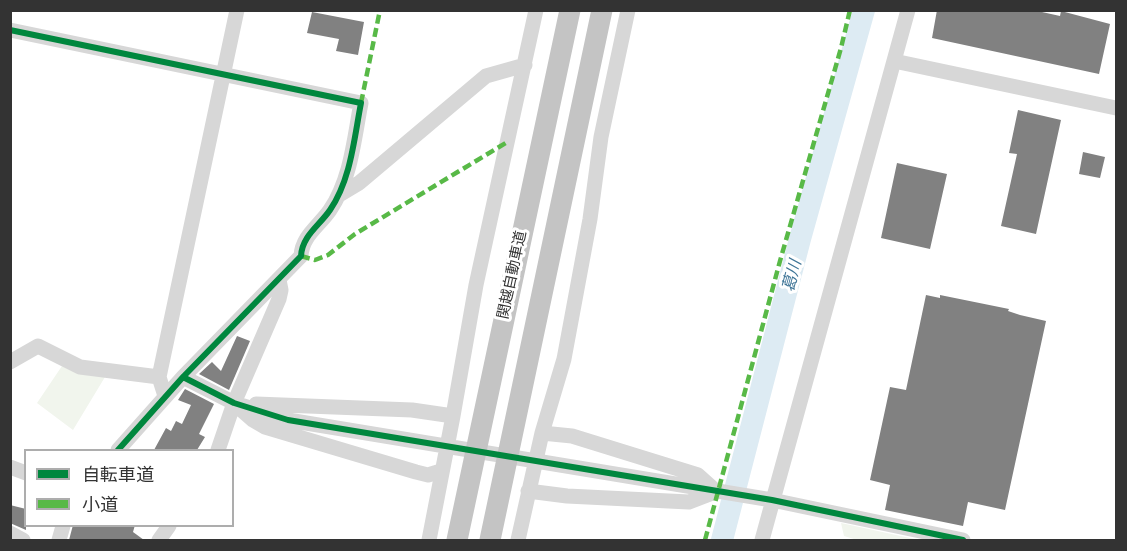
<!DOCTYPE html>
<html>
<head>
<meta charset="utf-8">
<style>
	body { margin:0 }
	#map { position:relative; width:1127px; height:551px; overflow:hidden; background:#fff; font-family:"Titillium Web","Noto Sans JP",sans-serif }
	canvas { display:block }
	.frame { position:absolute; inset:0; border:12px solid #333; pointer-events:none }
	.legend { position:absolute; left:24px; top:449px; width:210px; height:78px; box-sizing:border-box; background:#fff; border:2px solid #adadad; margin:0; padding:8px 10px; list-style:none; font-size:18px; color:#333 }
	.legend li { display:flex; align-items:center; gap:12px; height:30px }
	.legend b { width:30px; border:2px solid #adadad }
</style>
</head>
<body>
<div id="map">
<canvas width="1127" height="551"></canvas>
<div class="frame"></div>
<ul class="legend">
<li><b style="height:8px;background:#00873e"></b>自転車道</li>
<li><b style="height:8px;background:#58b947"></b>小道</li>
</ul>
</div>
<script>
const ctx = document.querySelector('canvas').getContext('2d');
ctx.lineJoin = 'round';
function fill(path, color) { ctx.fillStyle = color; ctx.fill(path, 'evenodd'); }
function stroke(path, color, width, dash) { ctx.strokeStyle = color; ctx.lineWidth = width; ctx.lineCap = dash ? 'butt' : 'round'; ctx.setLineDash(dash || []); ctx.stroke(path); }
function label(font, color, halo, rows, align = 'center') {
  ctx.font = font + ' "Titillium Web","Noto Sans JP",sans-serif'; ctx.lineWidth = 6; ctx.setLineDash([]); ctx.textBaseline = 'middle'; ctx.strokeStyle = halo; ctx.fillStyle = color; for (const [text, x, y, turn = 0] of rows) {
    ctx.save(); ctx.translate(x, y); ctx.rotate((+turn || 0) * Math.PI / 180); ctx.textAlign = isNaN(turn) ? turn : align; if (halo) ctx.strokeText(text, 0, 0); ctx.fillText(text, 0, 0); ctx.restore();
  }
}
fill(new Path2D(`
	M64,363L105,377L73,430L37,403Z
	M841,523L919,540H857L844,536Z`), '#f1f5ed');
stroke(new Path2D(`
	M722,540L800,239L864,10`), '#ddebf3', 22);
fill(new Path2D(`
	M937,10H1033L1060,16L1061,11L1110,24L1099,74L932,38Z
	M312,12L364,22L358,55L336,51L339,39L307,33Z
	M1018,110L1061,120L1036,234L1001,226L1017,154L1009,153Z
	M1083,152L1105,157L1100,178L1079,174Z
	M897,163L947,174L930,249L881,238Z
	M926,295L940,298V295L1009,309L1008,311L1020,315L1046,321L1005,510L968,502L963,526L885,510L890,485L870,480L890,387L906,390Z
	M237,336L250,341L229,390L199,374L212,362L221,371Z
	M185,389L214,404L199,434L205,437L197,450H154L166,428L171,431L176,421L182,424L191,405L178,400Z
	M10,505L26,509V530L10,523Z
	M73,525H135L133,532L144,540H69Z`), '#818181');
stroke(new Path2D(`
	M10,30L361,103C354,139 351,179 330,210C319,226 302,236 301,256L183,377L118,450
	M894,61L1116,108
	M339,195L359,183L486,76L525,65
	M10,362L38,346L80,367L159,377
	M183,377L234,403L288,420L772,500L963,540
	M165,396L159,377L237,10
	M256,404L412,410L453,416
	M237,406L253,420L265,427L416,472L428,475L441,471
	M542,433L572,436L698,475L717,492
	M218,450L234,403L279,299L281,290L279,280
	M10,467L26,473
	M528,491L567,496L689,502L715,492
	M10,533L23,540
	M59,540L63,526
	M159,540L169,526
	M429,540L453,416L476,285L536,10
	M518,540L542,433L564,359L590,219L601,137L628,10
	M762,540L908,10`), '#d7d7d7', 15);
stroke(new Path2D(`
	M457,540L570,10
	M490,540L602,10`), '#c4c4c4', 21);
stroke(new Path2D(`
	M361,103L380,10
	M301,256L315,260L328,255L355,234L509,141
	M705,540L780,261L841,48L850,10`), '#58b947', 4.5, [9, 4.5]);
stroke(new Path2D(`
	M10,30L361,103C354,139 351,179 330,210C319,226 302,236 301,256L183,377L118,450
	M183,377L234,403L288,420L772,500L963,540`), '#00873e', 6);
label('15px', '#333', '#fff', [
	["関越自動車道",513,275,-78]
]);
label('italic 16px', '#3f7597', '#fff', [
	["葛川",793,276,-75]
]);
</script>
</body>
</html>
